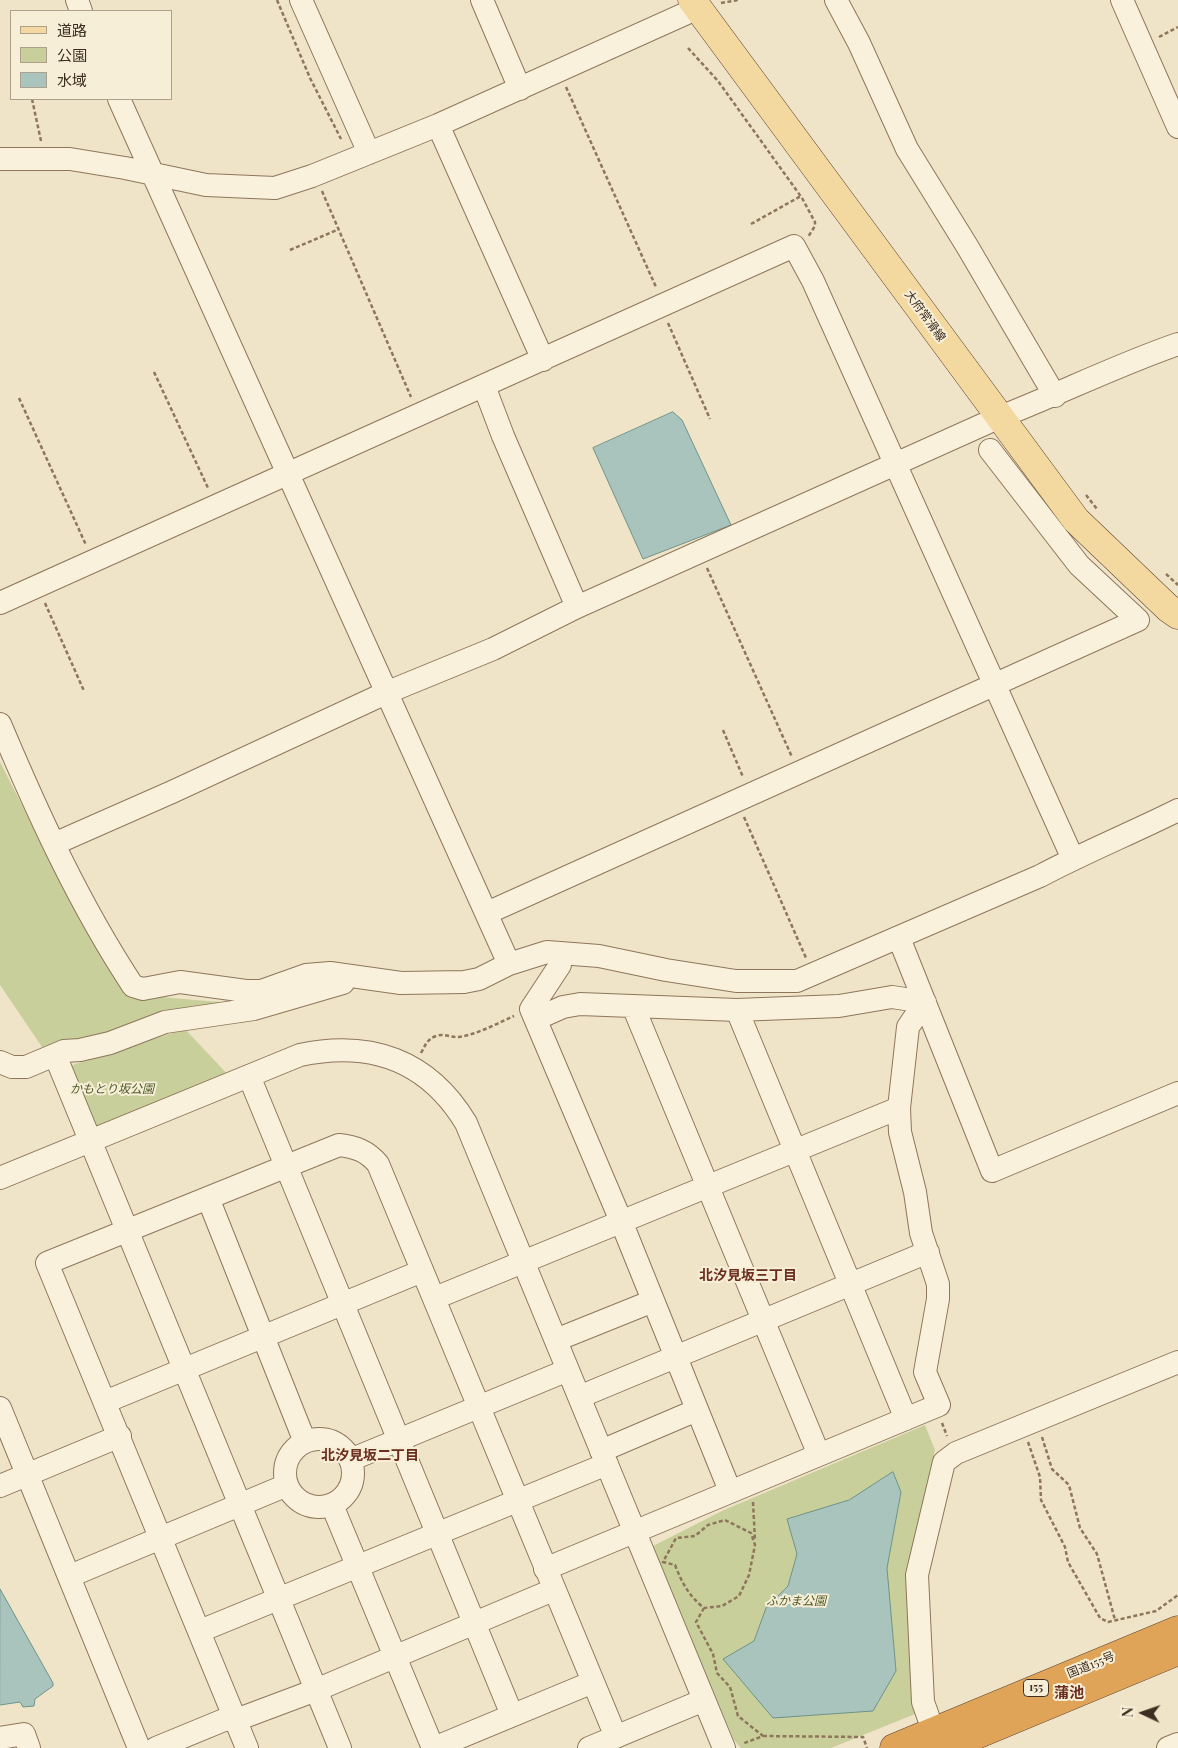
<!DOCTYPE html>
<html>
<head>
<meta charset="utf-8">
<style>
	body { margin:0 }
	#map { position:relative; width:1178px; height:1748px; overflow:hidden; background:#f0e4c8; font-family:"Playfair Display","Noto Sans JP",serif }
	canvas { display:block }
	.legend { position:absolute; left:10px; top:10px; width:162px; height:90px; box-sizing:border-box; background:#f7eed8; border:1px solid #ada18e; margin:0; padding:6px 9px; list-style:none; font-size:15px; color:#3d2e20 }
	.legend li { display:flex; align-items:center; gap:10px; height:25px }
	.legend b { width:25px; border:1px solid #ada18e }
	.north { position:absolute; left:1118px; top:1688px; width:50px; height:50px; -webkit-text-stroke:4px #f7eed8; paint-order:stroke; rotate:273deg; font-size:14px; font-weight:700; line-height:20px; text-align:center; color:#3d2e20 }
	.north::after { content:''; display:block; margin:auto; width:18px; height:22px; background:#3d2e20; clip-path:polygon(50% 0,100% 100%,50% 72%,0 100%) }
</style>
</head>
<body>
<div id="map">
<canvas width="1178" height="1748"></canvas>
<ul class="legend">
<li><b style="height:6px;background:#f3d9a0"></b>道路</li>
<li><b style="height:14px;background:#c9cf9b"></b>公園</li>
<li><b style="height:14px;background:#a9c4bc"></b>水域</li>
</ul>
<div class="north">N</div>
</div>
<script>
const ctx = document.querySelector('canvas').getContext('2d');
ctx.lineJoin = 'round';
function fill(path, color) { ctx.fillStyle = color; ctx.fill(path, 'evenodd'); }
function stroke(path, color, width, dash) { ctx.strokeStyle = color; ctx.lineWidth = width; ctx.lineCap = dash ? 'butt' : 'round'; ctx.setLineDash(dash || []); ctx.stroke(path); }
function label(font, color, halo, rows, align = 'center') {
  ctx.font = font + ' "Playfair Display","Noto Sans JP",serif'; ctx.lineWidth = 4; ctx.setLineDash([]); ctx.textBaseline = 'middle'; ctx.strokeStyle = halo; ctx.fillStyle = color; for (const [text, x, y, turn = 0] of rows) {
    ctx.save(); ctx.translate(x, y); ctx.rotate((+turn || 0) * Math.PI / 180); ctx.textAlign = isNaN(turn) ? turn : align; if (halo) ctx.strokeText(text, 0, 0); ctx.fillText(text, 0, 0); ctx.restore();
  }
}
fill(new Path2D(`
	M0,762L72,903L125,994L243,1004L81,1042L42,1047L0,985Z
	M185,1029L231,1078L92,1133L63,1068Z
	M925,1425L935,1450L906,1575L915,1714L831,1748H741L734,1740L651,1547L724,1510Z`), '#c9cf9b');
const water = new Path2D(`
	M673,412L682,420L731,525L643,559L593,448Z
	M893,1472L901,1492L887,1568L896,1671L873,1711L773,1718L723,1659L754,1641L766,1608L788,1586L797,1554L787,1519L849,1500Z
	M0,1589L53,1683V1686L35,1699L34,1706L23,1707L20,1702L0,1705Z`);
fill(water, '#a9c4bc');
stroke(water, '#6f938a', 1);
const minor = new Path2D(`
	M77,0L81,11
	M301,0L369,153
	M482,0L520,89
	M836,0L859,43L907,149L967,246L1055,396
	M1122,0L1178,127
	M119,99L509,964
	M438,125L543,360
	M0,159H70L125,168L206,185L275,188L312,176L438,125L698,8
	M484,386L503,436L577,607
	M0,603L794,246L813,281L1073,859
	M0,724C38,814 79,904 133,986L143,989L180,982L246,991H261L306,975L330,973L401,983L464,982L479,979L509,964L547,952L599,956L666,970L736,981H797L1040,876C1085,852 1132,833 1178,810
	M54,844L172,792L388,692L493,649L577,607L1000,417C1059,394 1117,365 1178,344
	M487,913L1138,620L1079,565L990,450
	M899,938L992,1171L1178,1093
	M560,953V965L531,1009L621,1221L730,1491
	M633,1006L819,1455
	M737,1010L906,1419
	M536,1019L563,1007L580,1004L737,1010L839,1006L892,997L925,1002L908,1027L899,1108L900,1132L915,1192L921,1233L938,1284V1299L925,1372L939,1405L545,1569
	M55,1055L340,1748
	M0,1062L12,1067H26L64,1051L80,1050L110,1043L165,1022L254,1009L343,983
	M249,1076L512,1715
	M0,1178L300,1055C370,1040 428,1060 466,1123L724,1748
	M208,1198L305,1442
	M435,1298L899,1108
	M556,1340L653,1301
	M579,1397L928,1252
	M105,1402L422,1271
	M0,1408L139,1748
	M285 1473a34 34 0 1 1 68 0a34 34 0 1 1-68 0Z
	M601,1451L697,1410
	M350,1460L568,1370
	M0,1486L120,1436
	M332,1505L433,1748
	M70,1576L287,1485
	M200,1631L607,1464
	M933,1730L923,1702L917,1575L944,1462L956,1453L1178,1362
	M0,1738L24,1734L29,1748
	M156,1748L224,1720H236L316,1690L553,1590
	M247,1748L47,1263L339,1145C356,1147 367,1151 378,1164L616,1737
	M434,1748L593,1682
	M589,1748L704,1700
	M1168,1748L1178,1744`);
const major = new Path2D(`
	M692,0L1076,520L1168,608L1178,615`);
const highway = new Path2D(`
	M894,1748L1178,1630
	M945,1748L1178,1651`);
stroke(minor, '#8d765c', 24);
stroke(major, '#5b4430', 29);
stroke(highway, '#5b4430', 29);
stroke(new Path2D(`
	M277,0L310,78L341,139
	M721,3L738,0
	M1159,37L1178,27
	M688,48L718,81L802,198L815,222V226L808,237
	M566,87L656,287
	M32,99L41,141
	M322,191L411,397
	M751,224L801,196
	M290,250L337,230
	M668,323L710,419
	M154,372L208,488
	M19,398L86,545
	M1086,495L1097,509
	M707,568L792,757
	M1166,574L1178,585
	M45,603L84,691
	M723,730L743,777
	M744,817L806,958
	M421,1053C425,1046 427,1039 436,1036C444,1033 451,1038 459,1037C478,1034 496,1024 514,1016
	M942,1423L947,1436
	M1042,1437L1052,1469L1069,1485L1080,1528L1097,1554L1115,1620
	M1028,1442L1040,1477L1041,1500L1065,1547L1068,1562L1100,1618L1108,1622L1156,1611L1178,1595
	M753,1502L755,1541
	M725,1520L751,1533L755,1545L749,1575L739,1596L722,1606L704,1608C689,1596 682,1583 675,1565L663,1562L676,1538L695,1536L708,1525Z
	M704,1608L696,1622L713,1654L717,1673L730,1687L738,1716L763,1736L742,1744
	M763,1736L863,1737L867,1748`), '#8d765c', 2.5, [4, 2.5]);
stroke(minor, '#faf1dc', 22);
stroke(major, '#f3d9a0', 28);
stroke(highway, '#e0a458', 28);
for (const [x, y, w] of [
	[1036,1688,25]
]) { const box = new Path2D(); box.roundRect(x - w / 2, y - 8.5, w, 17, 4); ctx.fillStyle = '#f7eed8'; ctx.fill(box); stroke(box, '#3d2e20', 1); }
label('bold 11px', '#3d2e20', null, [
	["155",1036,1688]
]);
label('12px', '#3d2e20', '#f7eed8', [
	["大府常滑線",925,316,54],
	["国道155号",1091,1665,-22]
]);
label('italic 12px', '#4d5a26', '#f7eed8', [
	["かもとり坂公園",112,1089],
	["ふかま公園",796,1601]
]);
label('bold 14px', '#6b2e1e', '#f7eed8', [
	["北汐見坂三丁目",748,1276],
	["北汐見坂二丁目",370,1456]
]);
label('bold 15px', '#6b2e1e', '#f7eed8', [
	["蒲池",1069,1693]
]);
</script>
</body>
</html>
